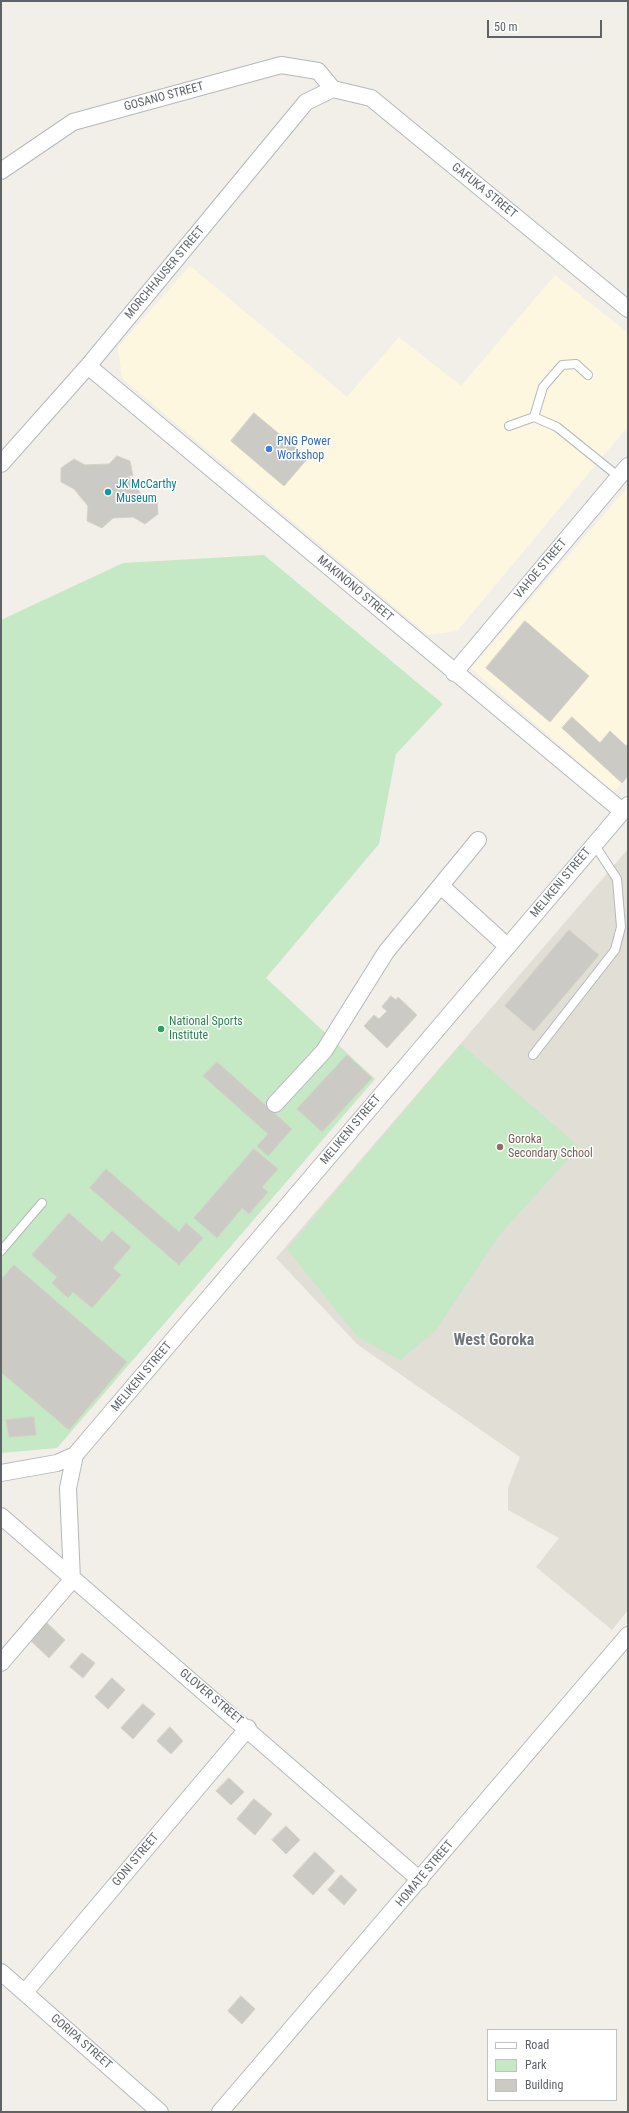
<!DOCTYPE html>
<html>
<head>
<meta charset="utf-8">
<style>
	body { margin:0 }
	#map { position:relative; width:629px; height:2113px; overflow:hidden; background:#f1efe8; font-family:"Roboto Condensed",sans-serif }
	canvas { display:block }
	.frame { position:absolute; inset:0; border:2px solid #5f6368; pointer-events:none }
	.legend { position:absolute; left:487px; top:2029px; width:130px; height:72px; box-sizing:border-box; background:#fff; border:1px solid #bfc1c3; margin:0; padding:5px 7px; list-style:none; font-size:12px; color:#5f6368 }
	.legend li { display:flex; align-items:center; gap:8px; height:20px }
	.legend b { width:20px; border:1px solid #bfc1c3 }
	.scale { position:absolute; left:487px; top:20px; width:115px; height:18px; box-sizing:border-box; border:2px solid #5f6368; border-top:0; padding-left:5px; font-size:12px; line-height:14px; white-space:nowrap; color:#5f6368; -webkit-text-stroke:3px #fff; paint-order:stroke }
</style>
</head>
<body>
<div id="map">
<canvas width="629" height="2113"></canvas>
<div class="frame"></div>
<ul class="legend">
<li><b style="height:5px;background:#fff"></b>Road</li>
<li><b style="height:11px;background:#c5e8c5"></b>Park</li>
<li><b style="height:11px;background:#cccac5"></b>Building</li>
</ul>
<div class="scale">50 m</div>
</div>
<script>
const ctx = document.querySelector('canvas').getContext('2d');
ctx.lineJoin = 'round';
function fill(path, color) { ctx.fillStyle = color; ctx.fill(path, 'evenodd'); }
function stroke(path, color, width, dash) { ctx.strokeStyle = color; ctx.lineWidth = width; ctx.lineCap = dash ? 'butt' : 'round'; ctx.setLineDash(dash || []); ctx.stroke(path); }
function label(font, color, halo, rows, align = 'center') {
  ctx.font = font + ' "Roboto Condensed",sans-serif'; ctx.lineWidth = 3; ctx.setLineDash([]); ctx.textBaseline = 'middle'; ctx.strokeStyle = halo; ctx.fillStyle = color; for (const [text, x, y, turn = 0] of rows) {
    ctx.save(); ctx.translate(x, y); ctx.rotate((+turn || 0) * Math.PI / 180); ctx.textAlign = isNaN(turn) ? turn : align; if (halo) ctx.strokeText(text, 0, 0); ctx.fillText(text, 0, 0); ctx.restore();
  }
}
fill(new Path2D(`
	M190,266L347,397L399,337L461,386L555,275L628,333V426L457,631L428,635L122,378L118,347Z
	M628,487V776L614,792L471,668Z`), '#fef7e0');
fill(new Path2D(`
	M628,849V1610L612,1630L536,1567L559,1538L508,1510V1488L520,1457L358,1345L276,1258Z`), '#e1ded6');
fill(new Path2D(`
	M264,555L443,704L396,754L379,844L266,978L375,1079L57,1448L1,1453V620L123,563Z
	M461,1044L579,1147L501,1233L435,1331L400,1360L357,1336L287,1249Z`), '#c5e8c5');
const building = new Path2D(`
	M254,413L308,458L284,486L231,441Z
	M117,456L130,461L133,476L128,475L143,497L147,496L157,499L158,514L145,524L133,517L113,518L102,528L87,521L88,506L74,489L61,482V468L74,459L85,465L109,464Z
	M525,621L589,676L550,722L486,668Z
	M572,717L600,743L610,731L626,746L628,743V776L622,783L562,728Z
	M569,930L599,955L534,1031L505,1006Z
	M391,996L396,1000L398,997L417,1015L387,1048L364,1026L374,1015L379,1019L387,1011L382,1007Z
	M347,1055L372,1078L322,1132L297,1109Z
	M217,1062L292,1129L268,1156L257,1146L268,1134L203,1076Z
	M254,1149L278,1169L262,1187L268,1192L249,1214L242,1208L217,1238L194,1218Z
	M106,1169L179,1232L186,1223L203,1238L179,1265L90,1188Z
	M69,1213L102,1242L112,1231L131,1247L113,1268L121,1275L92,1308L73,1292L68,1298L52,1283L57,1277L32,1255Z
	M14,1265L127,1362L69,1430L1,1372V1280Z
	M34,1417L36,1435L9,1437L6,1420Z
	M46,1622L65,1640L49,1658L30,1640Z
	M82,1653L95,1663L83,1678L70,1667Z
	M112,1678L125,1690L108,1709L95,1697Z
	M143,1704L155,1714L133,1739L121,1728Z
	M170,1727L183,1741L171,1754L157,1741Z
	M229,1778L244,1792L231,1805L216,1791Z
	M254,1799L272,1814L255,1835L237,1819Z
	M286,1826L300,1840L286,1854L272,1840Z
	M315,1852L335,1871L313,1895L293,1876Z
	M341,1875L357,1890L344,1905L328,1890Z
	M241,1996L255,2009L242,2024L228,2011Z`);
fill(building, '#cccac5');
stroke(building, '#d6d1c6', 1);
const service = new Path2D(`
	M534,417L543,387L562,365L576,364L588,375
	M509,426L534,417L557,427L619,477
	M533,1055L615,950L621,927L617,879L594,844
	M1,1251L42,1203`);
const minor = new Path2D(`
	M333,89L371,98L628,309
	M1,171L73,122L281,65L318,71L333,89
	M88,366L622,811
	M1,464L88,366L306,102L333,89
	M454,673L628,466
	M441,886L507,946
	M275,1104L324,1051L386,952L478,840
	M1,1473L57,1463L75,1455L628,805
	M1,1516L420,1880
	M1,1663L72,1580L68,1488L75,1455
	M1,1972L160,2112
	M25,1992L248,1728
	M220,2112L628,1635`);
stroke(service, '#b5b8bc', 10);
stroke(minor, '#b5b8bc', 18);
stroke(service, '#fff', 8);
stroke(minor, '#fff', 16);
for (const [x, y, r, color] of [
	[269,449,4,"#3f7fe0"],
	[108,492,4,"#0f9aa8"],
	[161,1029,4,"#2e9e5b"],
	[500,1147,4,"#8d6e63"]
]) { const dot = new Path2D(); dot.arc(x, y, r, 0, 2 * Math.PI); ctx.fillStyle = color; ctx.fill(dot); stroke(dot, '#fff', 1.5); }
label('12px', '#5f6368', '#fff', [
	["GOSANO STREET",164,97,-15],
	["GAFUKA STREET",484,191,39],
	["MORCHHAUSER STREET",165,273,-50],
	["VAHOE STREET",541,569,-50],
	["MAKINONO STREET",355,589,40],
	["MELIKENI STREET",561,883,-50],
	["MELIKENI STREET",351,1130,-50],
	["MELIKENI STREET",142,1377,-50],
	["GLOVER STREET",211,1697,40],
	["GONI STREET",136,1860,-50],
	["HOMATE STREET",425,1874,-50],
	["GORIPA STREET",81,2042,41]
]);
label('12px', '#366cbe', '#fff', [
	["PNG Power",277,442],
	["Workshop",277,456]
], 'left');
label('12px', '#0d838f', '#fff', [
	["JK McCarthy",116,485],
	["Museum",116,499]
], 'left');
label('12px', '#27864d', '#fff', [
	["National Sports",169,1022],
	["Institute",169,1036]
], 'left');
label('12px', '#785e54', '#fff', [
	["Goroka",508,1140],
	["Secondary School",508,1154]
], 'left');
label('bold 16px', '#70757a', '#fff', [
	["West Goroka",494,1341]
]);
</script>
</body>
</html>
